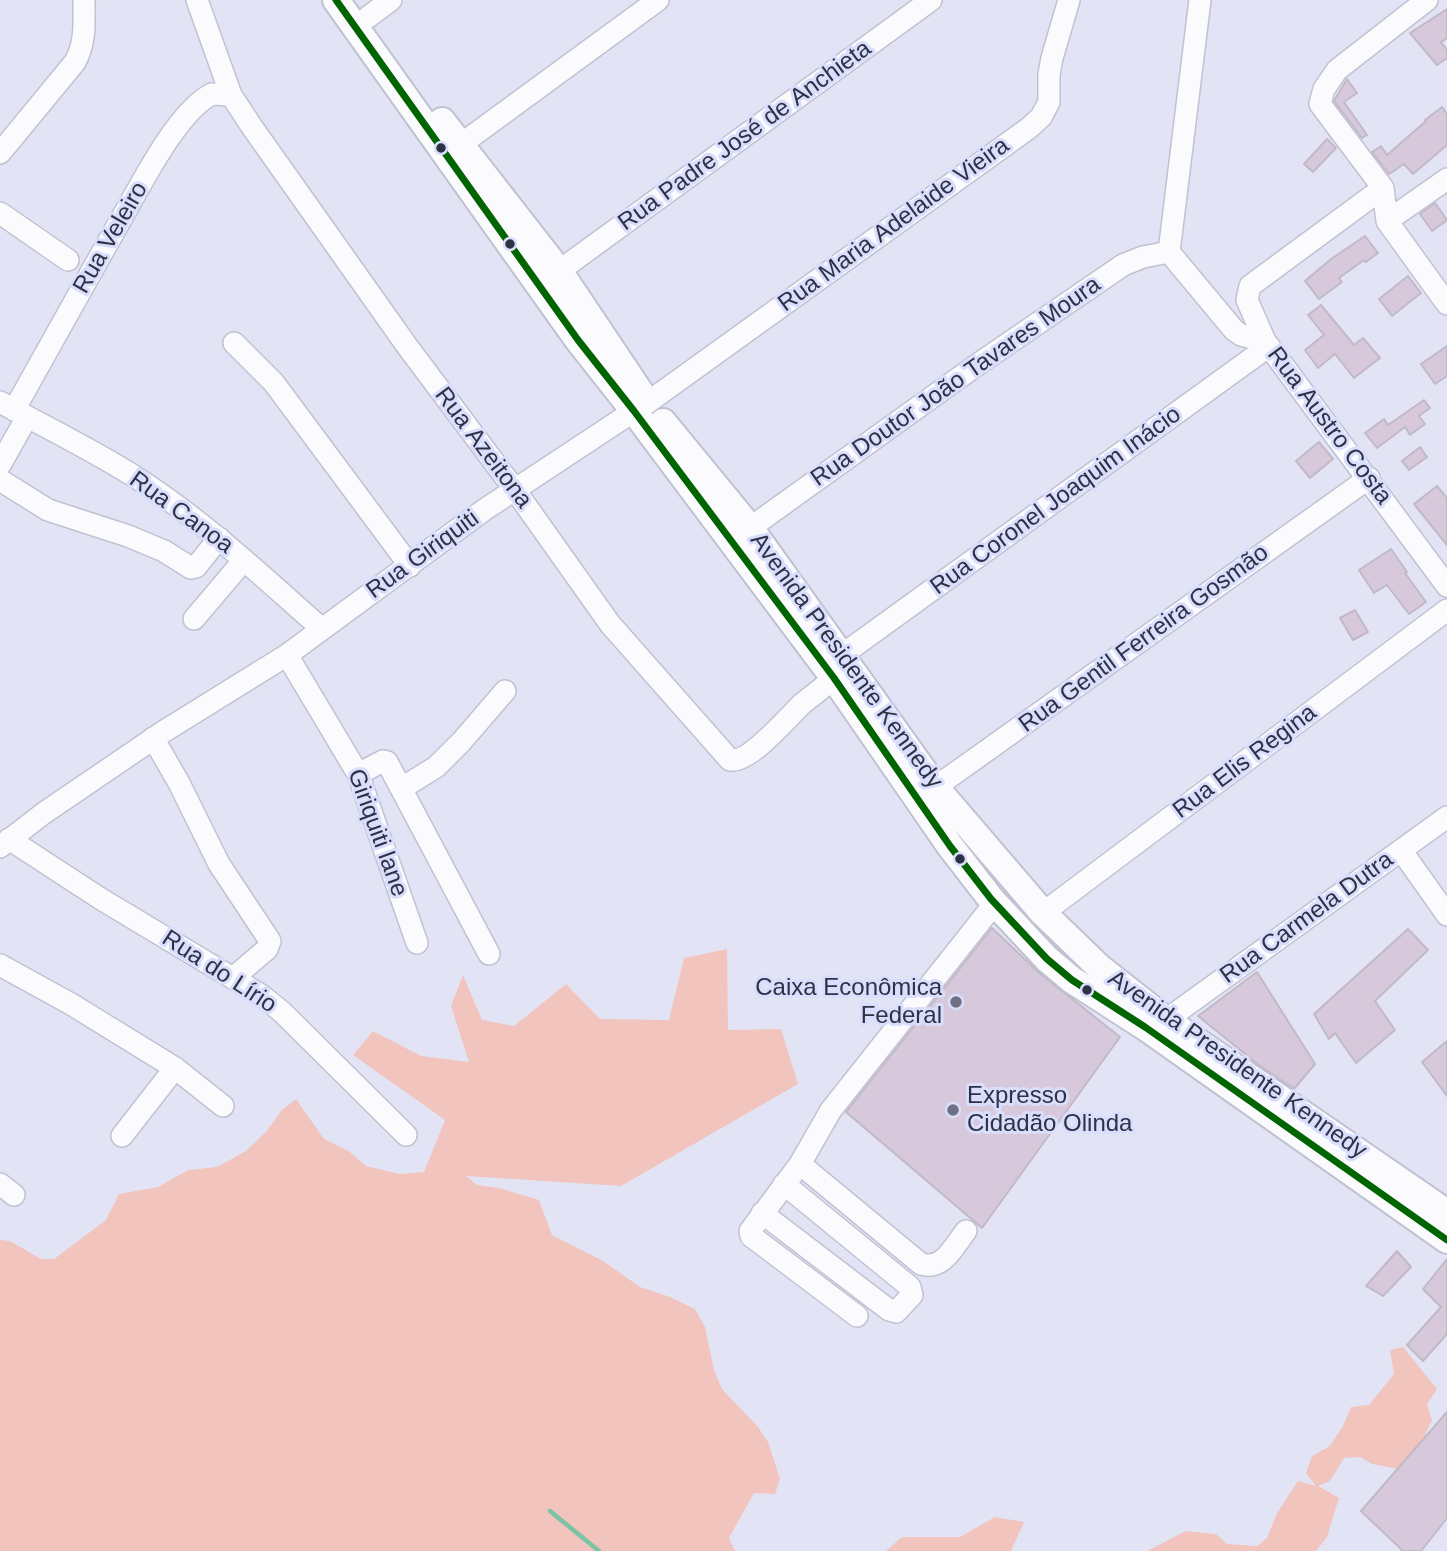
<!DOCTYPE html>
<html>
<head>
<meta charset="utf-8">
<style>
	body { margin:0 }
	canvas { display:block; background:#e2e4f5 }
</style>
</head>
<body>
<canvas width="1447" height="1551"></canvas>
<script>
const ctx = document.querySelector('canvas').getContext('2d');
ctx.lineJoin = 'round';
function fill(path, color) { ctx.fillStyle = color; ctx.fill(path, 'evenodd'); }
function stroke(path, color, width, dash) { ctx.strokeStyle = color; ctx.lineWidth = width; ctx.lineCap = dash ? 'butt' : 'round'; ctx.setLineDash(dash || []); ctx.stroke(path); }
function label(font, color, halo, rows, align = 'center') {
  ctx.font = font + ' Arial,sans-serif'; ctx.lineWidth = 6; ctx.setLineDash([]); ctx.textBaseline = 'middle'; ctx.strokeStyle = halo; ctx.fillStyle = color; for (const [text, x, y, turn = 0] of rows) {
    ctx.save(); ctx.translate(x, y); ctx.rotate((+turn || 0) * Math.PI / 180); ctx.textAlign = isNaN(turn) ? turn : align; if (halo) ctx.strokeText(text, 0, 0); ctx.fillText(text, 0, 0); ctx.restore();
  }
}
fill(new Path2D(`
	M727,949L728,1030L781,1029L798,1084L621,1186L466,1176L477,1185L499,1188L539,1200L552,1235L603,1261L640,1287L670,1297L695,1309L705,1327L714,1370L722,1389L758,1427L768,1442L780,1479L775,1494L754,1493L729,1538L735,1551H0V1240L10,1241L41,1259H54L106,1220L119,1194L158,1187L188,1170L217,1167L246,1151L267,1131L281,1111L296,1099L324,1139L350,1152L366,1166L399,1174L424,1172L445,1120L353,1055L373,1031L421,1056L469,1062L451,1006L463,975L482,1020L514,1026L566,984L600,1019L669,1020L684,958Z
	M1403,1347L1437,1389L1427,1404L1432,1420L1422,1441L1398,1469L1372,1464L1360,1457L1344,1458L1330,1481L1318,1486L1339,1498L1327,1537L1316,1551H1147L1186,1531L1216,1534L1227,1544L1257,1546L1267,1538L1277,1513L1298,1481L1316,1486L1306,1473L1312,1456L1330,1446L1343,1426L1351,1407L1369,1405L1394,1374L1390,1350Z
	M995,1517L1024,1522L1011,1551H886L902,1537H960Z`), '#f1c5bd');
stroke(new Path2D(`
	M550,1511L599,1551`), '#7cc3a5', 4.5);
const building = new Path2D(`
	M1447,9V38L1441,42L1447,50V58L1437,65L1410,33Z
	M1347,79L1357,93L1344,102L1367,135L1362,138L1334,101Z
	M1442,107L1447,114V145L1413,174L1404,164L1389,174L1372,152L1381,146L1387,155L1426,121L1425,120Z
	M1327,139L1336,148L1313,172L1304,164Z
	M1435,203L1447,220L1432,231L1420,214Z
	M1365,236L1378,253L1366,262L1364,260L1339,278L1342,282L1319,299L1305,281L1331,259Z
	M1408,276L1421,293L1392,316L1379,299Z
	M1321,305L1354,345L1363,338L1380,358L1354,378L1335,354L1318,368L1305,350L1324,335L1308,315Z
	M1447,346V376L1435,384L1421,364Z
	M1424,400L1430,408L1419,416L1425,424L1410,435L1405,427L1377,448L1365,433L1384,419L1388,425Z
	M1319,442L1333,459L1310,478L1296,461Z
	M1420,447L1427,457L1409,470L1402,461Z
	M1437,486L1447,498V545L1414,504Z
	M1391,549L1407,572L1405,573L1426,602L1409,614L1387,585L1374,593L1359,570Z
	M1355,610L1368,632L1353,640L1340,618Z
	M992,928L1037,971L1120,1037L982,1228L846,1112Z
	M1408,929L1428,950L1375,1001L1395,1030L1356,1063L1335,1033L1329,1039L1314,1014Z
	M1257,972L1315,1064L1294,1089L1260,1066L1198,1016Z
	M1447,1041V1096L1422,1062Z
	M1397,1251L1411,1267L1383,1296L1366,1286Z
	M1447,1259V1334L1423,1361L1407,1345L1441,1307L1423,1289Z
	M1447,1412V1518L1421,1551H1403L1361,1511Z`);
fill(building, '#d7c8db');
stroke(building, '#c2b9c7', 2);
const minor = new Path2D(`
	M197,0L231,95L252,127L407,346L515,490L610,624L730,760C749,764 789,716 803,703C813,695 824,687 834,678
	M1427,0L1337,70L1324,89L1320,104L1383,188L1387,221L1447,304
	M368,17L391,0
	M460,145L658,0
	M0,153L75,62C86,42 84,23 84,0
	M0,213L68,260
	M1387,221L1447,179
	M1169,252L1234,330L1241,335L1265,341L1447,586
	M1169,252L1200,0
	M559,271L931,0
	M1265,341L1247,300L1250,286L1383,188
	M234,343L274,383L410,566
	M0,402C47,428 95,451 140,480C206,523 263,577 322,629
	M647,403L1029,128L1041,117L1049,102V74L1052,58L1069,0
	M14,410C51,344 87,279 124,214C143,181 178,111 212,94L231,95
	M0,465L27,417
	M0,480L48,510L128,536L164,551L191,568L196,567L219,538
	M750,528L974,367L1123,265L1143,257L1169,252
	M194,619L244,560
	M287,655L358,774L417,943
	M842,655L1269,346
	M153,738L179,783L219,864L270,941L267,949L233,978
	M358,774L383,761L387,762L489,954
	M402,788L436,767L462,741L505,691
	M923,796L1369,478
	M9,839L101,899L261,995L282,1012L406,1135
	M0,847L44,813L163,732L287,655L484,510L634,411
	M1401,850L1447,915
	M1043,913L1447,610
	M0,965L71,1004L175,1068L223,1106
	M1166,1020L1447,817
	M122,1136L175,1068
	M800,1164L921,1264C943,1271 954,1246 966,1231
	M0,1184L14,1195
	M762,1213L889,1310L896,1312L912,1295L910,1287L784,1184
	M857,1316L751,1236L750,1231L800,1164L831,1110L995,903`);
const major = new Path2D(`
	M336,0L578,340L634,411L834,678L950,846L991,899L1047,959L1072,980L1145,1027L1447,1240
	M442,121L559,271L640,392
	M663,422L750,528L936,788L1043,913L1100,968L1166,1020L1447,1213`);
stroke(minor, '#c0c2d2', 24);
stroke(major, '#c0c2d2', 30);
stroke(minor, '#fbfbfe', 21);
stroke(major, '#fbfbfe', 26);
stroke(new Path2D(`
	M336,0L578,340L634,411L834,678L950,846L991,899L1047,959L1072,980L1145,1027L1447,1240`), '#006400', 7);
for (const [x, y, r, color] of [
	[441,148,6,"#2f3145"],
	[510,244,6,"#2f3145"],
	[960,859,6,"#2f3145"],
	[1087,990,6,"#2f3145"],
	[956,1002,7,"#6e7083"],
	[953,1110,7,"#6e7083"]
]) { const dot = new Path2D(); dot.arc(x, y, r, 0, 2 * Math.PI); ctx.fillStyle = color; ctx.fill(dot); stroke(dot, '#dadefd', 2.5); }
label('24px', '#2f3145', '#dadefd', [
	["Rua Padre José de Anchieta",745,136,-36],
	["Rua Maria Adelaide Vieira",894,225,-36],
	["Rua Veleiro",111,238,-60],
	["Rua Doutor João Tavares Moura",956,382,-35],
	["Rua Austro Costa",1329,426,53],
	["Rua Azeitona",483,448,53],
	["Rua Coronel Joaquim Inácio",1056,501,-36],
	["Rua Canoa",181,513,36],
	["Rua Giriquiti",423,555,-36],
	["Rua Gentil Ferreira Gosmão",1144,639,-36],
	["Avenida Presidente Kennedy",846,661,54],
	["Rua Elis Regina",1245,762,-37],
	["Giriquiti lane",377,833,70],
	["Rua Carmela Dutra",1307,918,-36],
	["Rua do Lírio",219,972,33],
	["Avenida Presidente Kennedy",1237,1065,35]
]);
label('24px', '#2f3145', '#dadefd', [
	["Caixa Econômica",942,988],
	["Federal",942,1016],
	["Expresso",967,1096,"left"],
	["Cidadão Olinda",967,1124,"left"]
], 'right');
</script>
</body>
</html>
